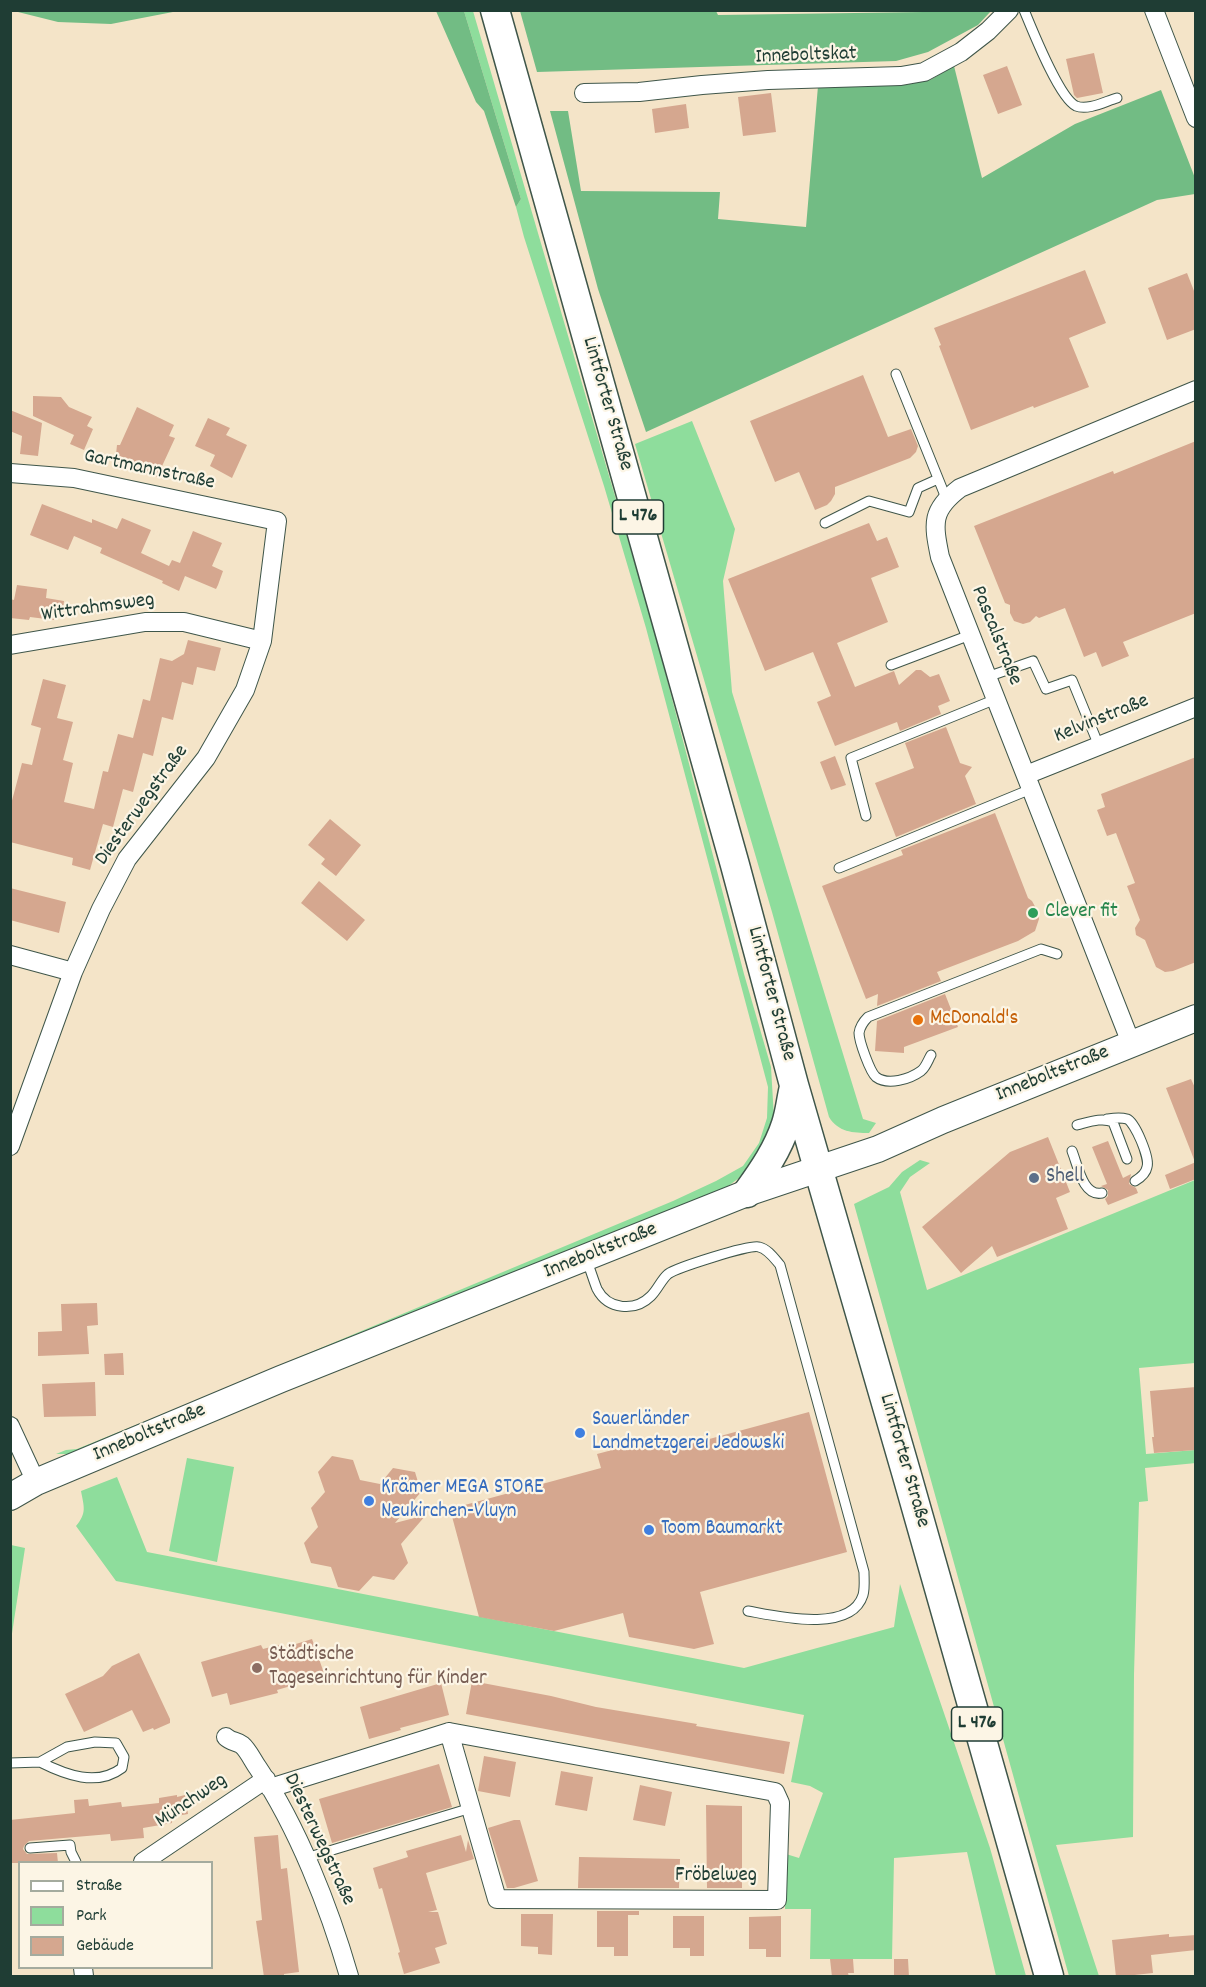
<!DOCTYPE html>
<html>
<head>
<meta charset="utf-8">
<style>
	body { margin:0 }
	#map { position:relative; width:1206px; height:1987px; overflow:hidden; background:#f4e4c8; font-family:Dekko,sans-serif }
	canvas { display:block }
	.frame { position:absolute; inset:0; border:12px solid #1f3d34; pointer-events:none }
	.legend { position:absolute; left:18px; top:1861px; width:195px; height:108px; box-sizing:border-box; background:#fcf5e5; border:2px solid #a4ab9e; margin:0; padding:8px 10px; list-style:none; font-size:18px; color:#1f3d34 }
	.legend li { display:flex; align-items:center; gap:12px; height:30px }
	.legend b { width:30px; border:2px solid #a4ab9e }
</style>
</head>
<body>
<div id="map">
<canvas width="1206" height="1987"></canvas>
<div class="frame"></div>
<ul class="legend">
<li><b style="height:8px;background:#fff"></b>Straße</li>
<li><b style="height:16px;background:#8edd9c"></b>Park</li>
<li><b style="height:16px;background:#d5a78f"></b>Gebäude</li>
</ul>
</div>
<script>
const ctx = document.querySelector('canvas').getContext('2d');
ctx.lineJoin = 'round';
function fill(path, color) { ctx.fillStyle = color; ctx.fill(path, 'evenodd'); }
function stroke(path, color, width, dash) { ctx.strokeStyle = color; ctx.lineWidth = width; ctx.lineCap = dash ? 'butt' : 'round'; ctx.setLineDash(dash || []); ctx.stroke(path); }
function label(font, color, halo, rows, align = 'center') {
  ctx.font = font + ' Dekko,sans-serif'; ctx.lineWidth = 4.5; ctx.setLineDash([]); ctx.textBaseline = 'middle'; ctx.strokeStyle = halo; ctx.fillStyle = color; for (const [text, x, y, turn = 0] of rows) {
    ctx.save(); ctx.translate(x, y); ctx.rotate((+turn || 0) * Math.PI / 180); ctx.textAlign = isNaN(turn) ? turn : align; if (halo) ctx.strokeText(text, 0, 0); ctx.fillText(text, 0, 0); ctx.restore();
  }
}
fill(new Path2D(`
	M464,11H473L653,626L744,974L771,1067L774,1118L772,1136L743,1175L727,1187L583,1251L85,1451L69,1454H56L66,1450L77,1449L153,1418L673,1201L716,1181L743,1166L759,1143L767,1118L768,1087L646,628L604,486L524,237L516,207L521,199Z
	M692,421L735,529L723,581L732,692L863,1119L876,1123L869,1133C853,1133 838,1132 829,1117L772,912L635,444Z
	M920,1160L930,1163L910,1177L900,1192L927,1290L1195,1180V1363L1139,1368L1146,1454L1195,1450L1196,1463L1145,1468L1148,1501L1139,1502L1134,1674L1133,1837L1056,1845L1099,1976H1069L854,1204L889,1187L902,1172Z
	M187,1458L234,1467L217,1562L169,1551Z
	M117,1477L147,1552L744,1668L894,1627L900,1584L990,1848L1026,1976H996L967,1852L894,1858L892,1959H810L811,1909H785L786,1854L799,1858L823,1793L810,1786L791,1782L804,1715L116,1581L76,1526C87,1513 84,1507 81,1491Z
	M11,1545L25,1548L11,1640L10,1545Z`), '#8edd9c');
fill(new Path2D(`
	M14,11H178L111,24L58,22Z
	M436,11H464L521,199L516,207L484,111L476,102Z
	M716,11L718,15L991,11L978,25L928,52L896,61L537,72L520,11Z
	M954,66L982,178L1075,124L1161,90L1195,178V194L1157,200L646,432L598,289L550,111H568L581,191L720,192L718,219L806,227L818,86L904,85L930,80Z`), '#72bc84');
fill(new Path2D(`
	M1094,53L1103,93L1077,98L1074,95L1066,59Z
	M1007,66L1022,105L998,114L983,75Z
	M771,93L776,132L743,136L738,97Z
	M686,104L689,128L655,133L652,109Z
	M1085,270L1106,323L1069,338L1089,387L1034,408L1033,406L971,430L939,346L941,345L934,328Z
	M1187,273L1196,296V329L1167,340L1148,288Z
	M863,375L888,437L911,429L918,446L916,452L910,458L835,487V494L831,501L827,505L815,510L799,472L775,482L750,421Z
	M33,396L61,397L69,407L92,417L87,426L93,429L84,450L70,444L74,435L33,416Z
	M137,407L174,425L169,436L175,438L157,477L130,466L115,464L117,445H120Z
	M10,410L42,423L38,456L20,454L22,436L10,431Z
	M208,418L230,428L226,435L247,445L232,478L210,466L215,455L195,446Z
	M1196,441V613L1123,642L1129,656L1102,667L1096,652L1084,657L1065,608L1039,618L1036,616L1030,622L1023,624L1014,621L1010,613V605L1005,603L974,526L1113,471L1114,474Z
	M42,504L92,523V519L117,529L122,518L151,530L141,553L169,566L172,560L180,563L193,531L222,543L212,566L223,571L218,585L216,589L185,576L179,591L162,583L163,581L100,553L102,548L74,536L68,550L30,535Z
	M869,523L877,541L887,537L899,567L871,578L888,622L837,643L855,687L894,671L899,685L916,670H921L930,677L939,674L950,701L938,706L941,714L900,731L897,722L835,746L817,702L831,696L813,652L765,671L728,579Z
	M17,585L47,589L46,598L64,601L62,618L54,617V620L30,617L29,620L10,618V599L14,600Z
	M188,640L221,648L215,671L197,667L193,685L182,682L173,720L162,717L153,756L143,753L133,792L123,789L113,827L103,824L90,870L72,865L73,858L10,842V808L22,763L32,765L41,728L31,725L43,679L66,685L57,718L73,722L63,760L73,763L64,802L94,809L103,771L108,772L118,734L133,738L143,699L150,701L160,658L172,661L184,654Z
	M946,727L960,763L972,767L965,776L976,804L896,837L875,783L914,768L905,743Z
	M835,756L846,785L831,790L820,762Z
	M1196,757V962L1173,971L1165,972L1156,967L1145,940L1136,935L1135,928L1140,920L1127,886L1135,883L1116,833L1107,836L1097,810L1105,807L1101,794Z
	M995,813L1028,898L1032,901L1038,912L1039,919L1035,931L1018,941L937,972L941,981L877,1006L878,994L866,999L822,886L903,855L901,850Z
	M330,819L361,845L336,876L321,864L325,859L308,845Z
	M319,881L365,920L347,941L301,903Z
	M10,888L66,902L59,933L10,920Z
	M945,994L958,1027L904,1047V1053L875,1051L877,1021Z
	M1191,1079L1196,1090L1195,1162L1166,1088Z
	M1048,1137L1070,1192L1056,1198L1068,1229L997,1257L992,1246L961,1273L922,1227L1010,1152Z
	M1108,1141L1123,1178L1131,1174L1129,1184L1136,1188L1138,1193L1108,1205L1105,1199L1108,1196V1190L1101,1186L1107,1184L1092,1147Z
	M1196,1162V1179L1170,1189L1165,1175Z
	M97,1303L98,1325L87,1326L89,1354L38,1356V1332L62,1331L61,1304Z
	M123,1353L124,1375H105L104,1354Z
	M95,1382L96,1416L44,1417L42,1384Z
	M1196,1387V1450L1154,1453L1152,1437H1154L1150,1391Z
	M809,1412L847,1552L700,1592L714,1644L694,1649L629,1637L623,1613L554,1631L479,1617L450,1509L601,1468L597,1454L662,1437L665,1451Z
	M332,1456L353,1460L360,1480L380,1484L393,1468L415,1472L421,1492L395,1523L426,1515L401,1544L408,1563L394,1580L373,1576L359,1591L338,1587L331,1567L311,1563L304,1543L318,1527L311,1508L325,1492L318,1472Z
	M312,1639L325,1676L277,1690L278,1693L230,1705L227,1693L212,1697L201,1662L261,1645L263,1649L282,1644L283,1648Z
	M139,1653L170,1719V1723L154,1730L153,1728L143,1732L132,1710L84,1732L65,1694L103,1676L112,1666Z
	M472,1681L551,1696L596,1707L697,1724L696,1726L790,1742L784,1774L466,1714Z
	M441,1683L449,1715L400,1728L401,1730L369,1739L360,1707Z
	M484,1756L516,1762L510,1797L478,1791Z
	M439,1764L452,1807L332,1843L319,1799Z
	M561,1771L593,1777L587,1811L555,1805Z
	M640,1785L672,1792L665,1826L633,1820Z
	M177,1795V1797L185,1795L188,1814L171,1817L172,1823L143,1828L144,1838L111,1841L110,1834L29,1841L24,1846L23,1849L27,1854L57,1853L58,1863H10V1820L75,1813L74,1800L88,1799L89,1806L121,1802L122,1807L159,1803V1798Z
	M706,1805L742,1806V1888H707Z
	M514,1820H520L538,1881L514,1888H507L488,1828Z
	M278,1835L281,1869L287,1868L299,1972L284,1974V1977H264L256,1921L262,1920L254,1837Z
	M461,1835L466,1852L468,1840L474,1859L426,1873L437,1910L428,1912H438L447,1944L435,1948L440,1963L404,1974L398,1953L400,1952L382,1888L379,1889L373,1868L408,1857L406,1851Z
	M579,1857L680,1859L679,1888H578Z
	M597,1911H639V1915H628V1956H614V1947H597Z
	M521,1914H553L552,1955L538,1954V1947L521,1946Z
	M673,1916H704V1956H690V1948H673Z
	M781,1916V1957H766V1949H749V1917Z
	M1169,1934V1937L1196,1935V1950L1151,1955L1153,1973L1116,1977L1112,1940Z
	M830,1959H853L854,1973H848L849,1977H832Z
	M894,1959H908L909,1977H894Z`), '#d5a78f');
const lane = new Path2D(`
	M1024,10C1032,29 1059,98 1076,106C1088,111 1106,101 1117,98
	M896,374L946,498
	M825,523L869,501L909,512L918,488L938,479
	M891,665L970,635
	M987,677L1033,661L1046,689L1072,680L1099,746
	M866,816L851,758L996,699
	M839,868L1031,789
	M931,1055C928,1060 926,1067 921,1071C910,1079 888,1086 876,1077C870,1072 859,1041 859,1033C860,1026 863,1022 868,1017L1041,949L1057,954
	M1107,1119C1114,1118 1120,1117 1127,1119C1135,1122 1150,1158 1147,1167C1146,1173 1140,1178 1135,1181
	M1077,1125C1089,1122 1102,1117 1113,1122L1127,1159
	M1072,1151C1078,1166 1083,1197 1102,1193
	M586,1259C590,1268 593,1279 597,1289C608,1310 635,1312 651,1296C658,1289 661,1280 668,1274C676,1268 750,1244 759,1247C768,1249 774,1258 780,1265L864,1572C864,1579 865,1588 863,1595C851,1634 776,1616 748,1611
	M10,1763L40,1762L67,1747L95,1742L116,1743L124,1757L122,1768C97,1787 66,1775 40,1762
	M30,1848L70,1845L71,1852L76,1862
	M306,1858L471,1808`);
const street = new Path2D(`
	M1154,10L1196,118
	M584,93L639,92L702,85L768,80L901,76L924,72L961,52L988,31L1009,10
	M10,473L74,478L277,521L262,641L245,690L206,758L127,859L101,909L73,972L10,1146
	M10,645L145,622H184L262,641
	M1026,775L1196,707
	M10,955L73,972
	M1131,1043L940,557C933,523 931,510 960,488L1196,390
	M10,1426L36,1482
	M226,1737C231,1742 237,1741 242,1745C248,1750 253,1761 258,1768C298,1828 329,1907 349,1976
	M270,1788L449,1732L775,1792L780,1803L777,1900L497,1899L449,1732
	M143,1862L266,1779
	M83,1968L84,1976`);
const secondary = new Path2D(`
	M10,1497L36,1482L281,1379L747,1193L878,1149L943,1120L1196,1018`);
const primary = new Path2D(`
	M495,10L735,865L794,1085L906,1472L1049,1976
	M747,1193C763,1171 778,1149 786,1124C790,1112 791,1099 794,1087`);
stroke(lane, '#3f564a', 11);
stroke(street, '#3f564a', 20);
stroke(secondary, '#3f564a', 28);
stroke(primary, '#3f564a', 31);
stroke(lane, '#fff', 9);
stroke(street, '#fff', 18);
stroke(secondary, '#fff', 26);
stroke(primary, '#fff', 28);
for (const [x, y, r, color] of [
	[1033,913,6,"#2e9e5b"],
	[918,1020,6,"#e8710a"],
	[1034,1178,6,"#5c6f8a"],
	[580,1433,6,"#3f7fe0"],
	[369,1501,6,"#3f7fe0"],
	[649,1530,6,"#3f7fe0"],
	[257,1668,6,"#8d6e63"]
]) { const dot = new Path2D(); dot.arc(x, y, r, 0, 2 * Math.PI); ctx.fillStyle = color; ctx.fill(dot); stroke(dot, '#fcf5e5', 2); }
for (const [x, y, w] of [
	[638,517,51],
	[977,1724,51]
]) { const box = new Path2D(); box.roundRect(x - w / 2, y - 17, w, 34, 4.5); ctx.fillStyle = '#fcf5e5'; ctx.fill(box); stroke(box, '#1f3d34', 1.5); }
label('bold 20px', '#1f3d34', null, [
	["L 476",638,517],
	["L 476",977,1724]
]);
label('21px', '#1f3d34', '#fcf5e5', [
	["Inneboltskat",806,57,-2],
	["Lintforter Straße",606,404,74],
	["Gartmannstraße",149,471,12],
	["Wittrahmsweg",98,609,-8],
	["Pascalstraße",995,636,68],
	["Kelvinstraße",1102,720,-22],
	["Diesterwegstraße",143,806,-54],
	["Lintforter Straße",770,994,75],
	["Inneboltstraße",1053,1075,-22],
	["Inneboltstraße",601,1252,-22],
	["Inneboltstraße",150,1434,-23],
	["Lintforter Straße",903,1461,74],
	["Münchweg",192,1802,-34],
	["Diesterwegstraße",318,1840,65],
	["Fröbelweg",716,1877]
]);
label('21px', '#27864d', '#fcf5e5', [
	["Clever fit",1045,913]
], 'left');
label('21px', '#c56008', '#fcf5e5', [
	["McDonald's",930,1020]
], 'left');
label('21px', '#4e5e75', '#fcf5e5', [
	["Shell",1046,1178]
], 'left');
label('21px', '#366cbe', '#fcf5e5', [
	["Sauerländer",592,1421],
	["Landmetzgerei Jedowski",592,1445],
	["Krämer MEGA STORE",381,1489],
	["Neukirchen-Vluyn",381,1513],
	["Toom Baumarkt",661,1530]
], 'left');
label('21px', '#785e54', '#fcf5e5', [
	["Städtische",269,1656],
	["Tageseinrichtung für Kinder",269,1680]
], 'left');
</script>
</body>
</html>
